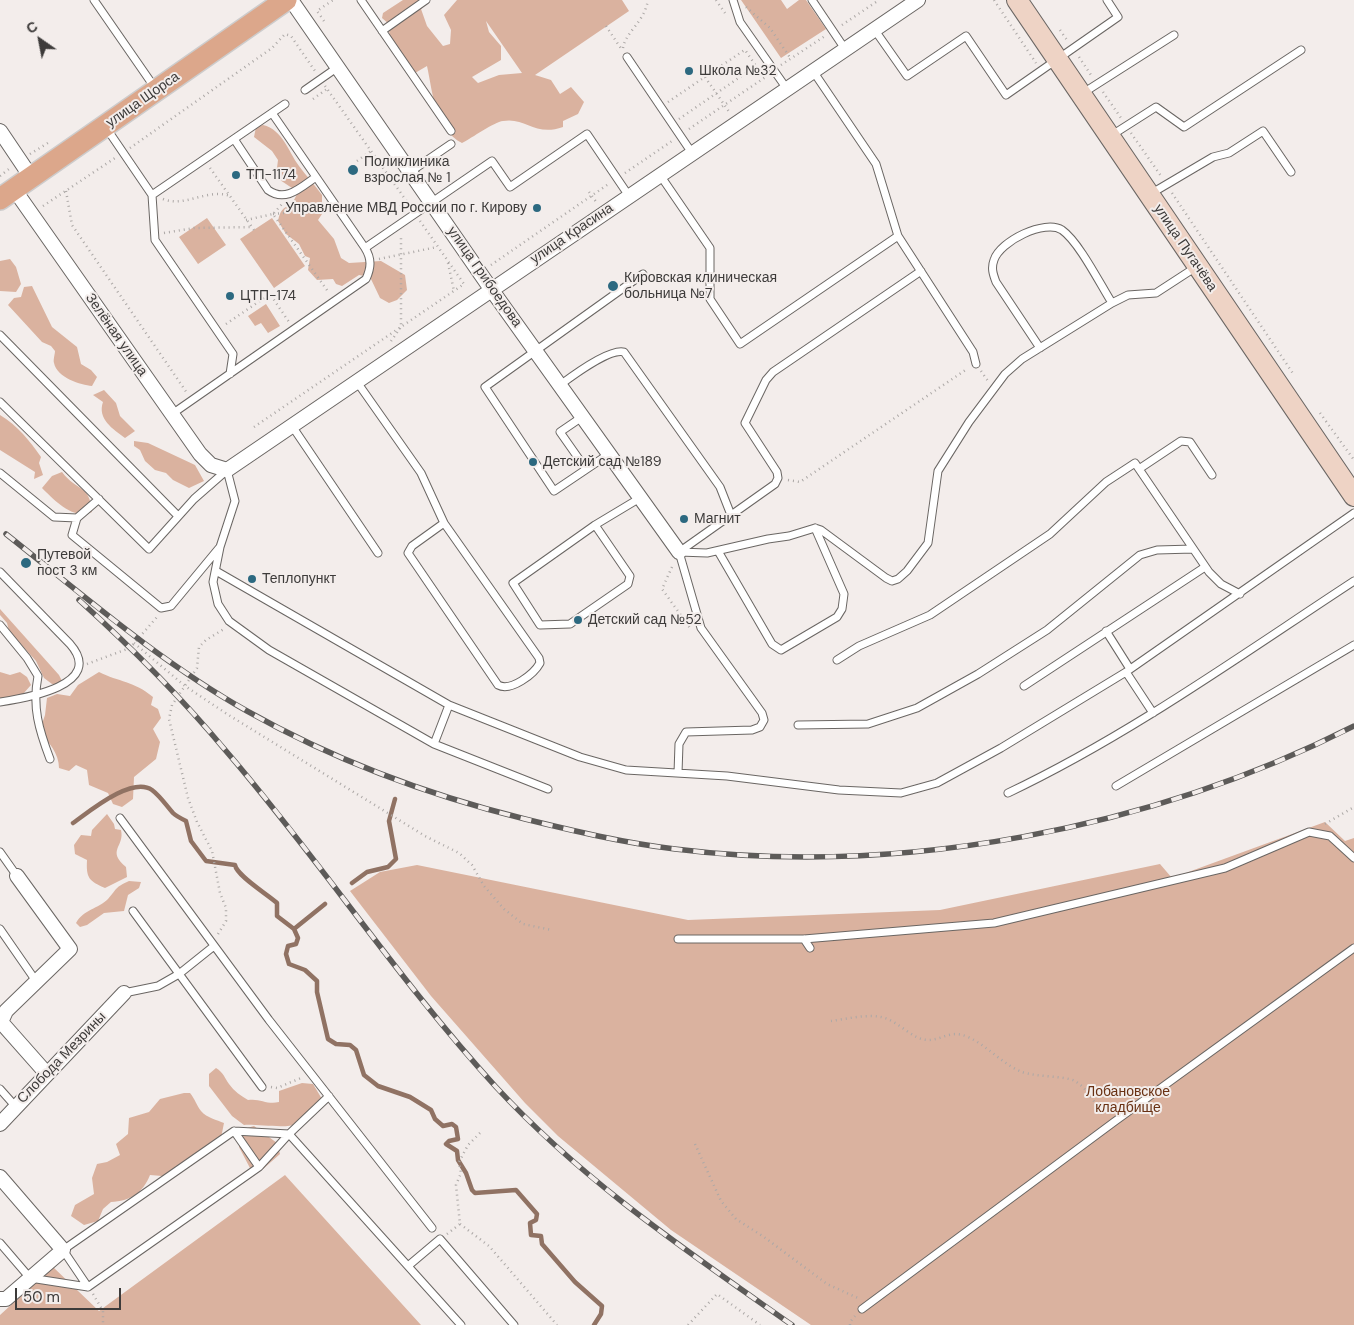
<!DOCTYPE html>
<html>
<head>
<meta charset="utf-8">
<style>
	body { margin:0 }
	#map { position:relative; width:1354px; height:1325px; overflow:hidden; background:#f3edeb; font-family:"DM Sans",sans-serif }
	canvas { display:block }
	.north { position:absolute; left:15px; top:15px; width:50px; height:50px; -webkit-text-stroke:4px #f3edeb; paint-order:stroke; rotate:327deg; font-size:14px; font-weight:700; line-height:20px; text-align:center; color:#3d3b3a }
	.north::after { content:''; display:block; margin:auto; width:18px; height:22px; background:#3d3b3a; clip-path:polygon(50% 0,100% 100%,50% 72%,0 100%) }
	.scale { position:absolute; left:15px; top:1288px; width:106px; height:22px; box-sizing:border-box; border:2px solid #3d3b3a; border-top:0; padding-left:6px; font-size:15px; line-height:18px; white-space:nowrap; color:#3d3b3a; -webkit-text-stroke:4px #f3edeb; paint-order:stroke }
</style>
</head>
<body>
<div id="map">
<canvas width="1354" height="1325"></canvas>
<div class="north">С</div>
<div class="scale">50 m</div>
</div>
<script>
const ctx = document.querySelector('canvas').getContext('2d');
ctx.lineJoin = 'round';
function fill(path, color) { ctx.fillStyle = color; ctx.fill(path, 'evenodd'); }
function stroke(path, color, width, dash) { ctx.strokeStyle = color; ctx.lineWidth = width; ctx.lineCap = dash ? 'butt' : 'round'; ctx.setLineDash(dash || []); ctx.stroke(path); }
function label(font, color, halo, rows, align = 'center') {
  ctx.font = font + ' "DM Sans",sans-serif'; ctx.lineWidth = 4; ctx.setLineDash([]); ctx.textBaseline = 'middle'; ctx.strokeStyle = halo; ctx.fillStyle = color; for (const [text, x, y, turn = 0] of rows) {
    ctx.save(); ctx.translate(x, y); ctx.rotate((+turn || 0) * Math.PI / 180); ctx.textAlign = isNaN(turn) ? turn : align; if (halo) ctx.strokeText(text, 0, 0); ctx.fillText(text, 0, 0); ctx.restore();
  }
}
fill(new Path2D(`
	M403,0H430L421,9L427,26L443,46L450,44L451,30L444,15L457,0H622L629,11L535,75L551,80L560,94L571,87L584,102L578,114L563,121V127C535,137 526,117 503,121C494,122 472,138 462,143C435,129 433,94 427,66L415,73C400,63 386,44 390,25L382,18L383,13ZM486,21L522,73L499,75L478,83L472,77L501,60V46L489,32Z
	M741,0H781L787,9L799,0H806L826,29L781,58Z
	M263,125C283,130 288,151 299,166C306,176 315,185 322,195V214L318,220L334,239L341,258L349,263L381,261L405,275L407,290L397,300L389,303L380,298L370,277L359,275L342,286L336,284L333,279L317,280L308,270L310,258L305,256L299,244L286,234L278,221C280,211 282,208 292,204L298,192L280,180L277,168L278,160L272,151L254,137L256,127Z
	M207,218L226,245L198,264L179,237Z
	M272,218L305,266L274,288L240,239Z
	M10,259L16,267L21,284L16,292L0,291V261Z
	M32,286L52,327L77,347L81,364L91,370L97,377L92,386C81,385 57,378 54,363C53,360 55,354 55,351L51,346L42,342L8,305L14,298L21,297L24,287Z
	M266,304L280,326L268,333L261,323L255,326L248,316Z
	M104,390L116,403L120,416L135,431L125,438C113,429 97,419 103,402L93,395Z
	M0,415C18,426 29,440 41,457L39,463L43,475L34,479L35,472L0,450Z
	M134,441L148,443L195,465L204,481L189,488L173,480L166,473L155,470L145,461L140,450L134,446Z
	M62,472C77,492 90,484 92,512C74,521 54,500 42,488L52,476Z
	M0,609L59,675L62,681L59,684H52L44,678L36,661L9,631L7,623L0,615Z
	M0,672L10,675L20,672L27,677L31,685L23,694L0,699Z
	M99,672C119,682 134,681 153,697L151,705L158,709L161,718L153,729L160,742L156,759L134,777L133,799L122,807L113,804L108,793L89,785L87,770L76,765L69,771L59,768C59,754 49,741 39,733L45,715L47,698L57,694L70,696L78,685Z
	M107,814L114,824L115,829L121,830C125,847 106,850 126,867L127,877L105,888C89,881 86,878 87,860L75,854L74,845L81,835L91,836L92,830Z
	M1325,822L1345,841L1354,838V1325H811L671,1230L558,1136L525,1103L431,996L350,891L380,872L417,865L688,920L940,910L1160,864L1172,878Z
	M129,881L141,882L139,888L128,895L124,911L104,913L87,925L80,927L76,923C84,909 98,909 108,899C118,888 114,888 129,881Z
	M216,1068C224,1073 224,1077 229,1084C234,1091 241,1096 248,1100C260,1098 267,1105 279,1102V1091L302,1083L313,1084L322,1099C314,1107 305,1120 296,1124C287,1129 257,1124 244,1125L232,1116L209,1086V1074Z
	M184,1093H190C195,1099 197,1106 201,1111C207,1118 217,1120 224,1123L221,1138L191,1156L188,1164L176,1173L162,1176L150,1175C143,1193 130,1201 111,1202L103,1209L98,1221L84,1225L71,1216L75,1205L94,1194L92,1178L97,1164L107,1162L120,1155L116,1144L128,1134L129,1118L149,1112L160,1099Z
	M254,1126L277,1143L280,1154L263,1169L251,1170L239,1147L244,1129Z
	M285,1175L421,1325H0V1315L53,1267L99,1311Z`), '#dab29f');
stroke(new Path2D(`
	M73,823C90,811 132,776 152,790C160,796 166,805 173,813C176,816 182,819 186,821L191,841L206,861L235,865C237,876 267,894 277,903V916L294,929L298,938L296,944L288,946L286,954L289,964L305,970L317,981V992L328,1039L336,1044L350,1045L356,1050L364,1075L378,1086L410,1097L431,1110L435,1119L443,1126L452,1124L456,1127L458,1139L449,1141L446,1144L457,1151L458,1160L466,1173L472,1190L475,1193L516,1190L537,1214L536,1220L530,1223L531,1235L541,1236L542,1244L575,1282L602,1306L601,1314L594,1325
	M352,883L367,872L388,867L396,859L389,821L395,799
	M294,929L325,904`), '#907263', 4.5);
const lane = new Path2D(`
	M94,0L155,88
	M361,0L451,131
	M733,0L740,22L787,89
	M812,0L845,49
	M874,29L907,76L966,36L1006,95L1118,17L1107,0
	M382,31L426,0
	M627,57L692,153
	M305,90L338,67
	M1083,93L1174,35
	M107,129L152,195L155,240L233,354L230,374
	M1112,135L1156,107L1184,127L1301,50
	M234,139L268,190C286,203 301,187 316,177
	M410,172L451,144
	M660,175L710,248V299L740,344L898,236L876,164L813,71
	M1152,193L1213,157L1229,153L1263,131L1291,172
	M152,195L285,104
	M898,236L973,352L976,364
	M365,248L492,161L510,187L587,134L629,196
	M0,335L178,516
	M1040,348L996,282C993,274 991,268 994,260C1000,241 1045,219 1062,230C1079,242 1100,284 1112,303
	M357,382L421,473L444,523L539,658L540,663C534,674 511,692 498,685L408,553L412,546L444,523
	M560,385C572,376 610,348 624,352L720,487L731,515
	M0,402L149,549L194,499L227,470L235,501L220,547L213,582L218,604L229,621L269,650L434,744L548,789
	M172,414L366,279C371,268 372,259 365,248L272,113
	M582,417L560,432L586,469
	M292,426L378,553
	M609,454L554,491L485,387L643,274
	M0,473L54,517L77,518
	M1212,475L1190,442L1181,441L1139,469L1209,572L1221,584L1240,594
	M99,499L77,518L72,535L161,608L171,606L219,548
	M595,525L513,583L540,625L570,624L628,584L630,576L595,525L640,498
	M718,551L772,644L781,650L837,617L842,609L844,594L815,528
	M679,552L707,553L768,539L789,536L815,528L821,530L886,578L892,581L898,579L907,571L928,543L938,471L969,422L1005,374L1022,359L1112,303L1128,295L1156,293L1196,267
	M679,552L775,484L778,478L777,472L745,423L766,380L773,372L921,271
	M216,571L449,705L580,757L626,770L727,776L839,790L901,793L937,783L1001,748L1126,672L1354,513
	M0,572L70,644C106,685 26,698 0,702
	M0,625L27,658L38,676C32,707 39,730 50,759
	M1106,631L1130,669
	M837,660L859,646L930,615L1050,534L1106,482L1135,463L1139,469
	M1126,672L1153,713
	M1024,686L1205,567
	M798,725L868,724L917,708L978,674L1047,630L1140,555L1157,550L1193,549
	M434,744L449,705
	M678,773L679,744L686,732L752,730L760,727L764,720L762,713L701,628L679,552
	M1116,786L1354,645
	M1008,793C1130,735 1241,655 1354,581
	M120,818L269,1020L432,1228
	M0,852L17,876
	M133,911L262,1087
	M0,929L36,981
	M678,939H804L994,923L1225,868L1309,832L1330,836L1354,858
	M804,939L810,948
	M124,993L158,986L179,974L214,946
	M0,1089L16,1107
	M234,1131L259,1167
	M0,1243L30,1278L88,1287L259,1167L289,1134L329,1096
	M408,1266L440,1239L514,1325
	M88,1287L63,1250L234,1131L289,1134L461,1325
	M862,1309L1114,1122L1354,948`);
const street = new Path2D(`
	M291,0L491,289L679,552
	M0,131L31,177
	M14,189L200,454L211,465L227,470L918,0
	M17,876L70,949L6,1011L1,1022L47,1074
	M0,1124L124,993
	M0,1177L63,1250L6,1299H0`);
const secondary = new Path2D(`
	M1017,0L1354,496`);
const primary = new Path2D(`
	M0,199L286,0`);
stroke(lane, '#6a6663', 9);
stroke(street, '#6a6663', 16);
stroke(secondary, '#6a6663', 22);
stroke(primary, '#cdcccc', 24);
stroke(new Path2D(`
	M716,0L725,13
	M994,0L1036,63
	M746,7L770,28L791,59
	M324,21L317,11L333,0
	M842,25L879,0
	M606,26L622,50
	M1060,30L1067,40
	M623,48C626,31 644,23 648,0
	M1079,57L1091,75
	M781,65L825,36
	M705,77L730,113
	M325,86L410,206
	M1103,92L1121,118
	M313,99L327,89
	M668,102L746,49
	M679,119L756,66L745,50
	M689,129L767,76
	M1131,133L1161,176
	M130,148L272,48L285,34L291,36L315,71
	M30,154L51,141
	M357,161L371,151
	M210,168L254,230
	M625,173L672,141
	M0,176L9,169
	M66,191L72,225L187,393
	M589,192L597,203
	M1172,193L1294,375
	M163,199C185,208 207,188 230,196
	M43,206L115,158
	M392,212L407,202
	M274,213L282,204
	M273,214L326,209
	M246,220L273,214L329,293
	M164,233L194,228L252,227
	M379,259L437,247
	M448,263L454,291
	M491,265L610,183
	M226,324L270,294L289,322
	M391,341L401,327V235
	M981,371L988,381
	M1320,413L1354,460
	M254,427L464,284L420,221
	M788,480L800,482L967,369
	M672,567L662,589L690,628
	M134,643L185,686L227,714L425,836L459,853L472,865L484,886L504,909L523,924L552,930
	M87,664L130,648L157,617
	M1325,824L1354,807
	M218,934L226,921V908L220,893L212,851L197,822L188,798L169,719L172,705L197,668L199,647L206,640L224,629
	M831,1021C846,1019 866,1014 881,1017C898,1020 912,1040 928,1040C943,1040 950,1029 968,1037C988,1046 1002,1064 1022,1072C1036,1077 1066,1076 1075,1081C1088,1089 1095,1104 1104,1116
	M271,1087L277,1088L301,1078
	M695,1144L721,1201L736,1219L764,1237L827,1284L860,1299
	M460,1224L489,1246L557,1325
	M447,1234L460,1224L456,1185L461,1173L459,1162L468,1145L482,1131
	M93,1294L103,1311V1325
	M688,1325L717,1294L760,1325
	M850,1325V1322L855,1316`), '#aca8a6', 2.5, [1, 4]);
stroke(lane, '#fff', 7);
stroke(street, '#fff', 14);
stroke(secondary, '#eed3c5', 20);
stroke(primary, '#dca78b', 21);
const rail = new Path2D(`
	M6,534C83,595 160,662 247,711C334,760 428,795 525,819C574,831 624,843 675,849C901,877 1152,829 1354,726
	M79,600C131,647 181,697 226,751C320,860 399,981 496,1087C584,1182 687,1251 792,1325`);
stroke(rail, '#5d5b59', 5.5);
stroke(rail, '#f3edeb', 4, [11]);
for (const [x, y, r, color] of [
	[689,71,5,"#2c6980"],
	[353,170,6,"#2c6980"],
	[236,175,5,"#2c6980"],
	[537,208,5,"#2c6980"],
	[613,286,6,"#2c6980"],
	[230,296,5,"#2c6980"],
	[533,462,5,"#2c6980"],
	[684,519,5,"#2c6980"],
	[26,563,6,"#2c6980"],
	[252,579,5,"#2c6980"],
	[578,620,5,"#2c6980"]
]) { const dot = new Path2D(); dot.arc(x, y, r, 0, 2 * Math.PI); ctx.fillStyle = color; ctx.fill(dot); stroke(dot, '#f3edeb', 2); }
label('14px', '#3d3b3a', '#f3edeb', [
	["Школа №32",699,71],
	["Поликлиника",364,162],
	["взрослая № 1",364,178],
	["ТП-1174",246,175],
	["Управление МВД России по г. Кирову",527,208,"right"],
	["Кировская клиническая",624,278],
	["больница №7",624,294],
	["ЦТП-174",240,296],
	["Детский сад №189",543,462],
	["Магнит",694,519],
	["Путевой",37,555],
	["пост 3 км",37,571],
	["Теплопункт",262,579],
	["Детский сад №52",588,620]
], 'left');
label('14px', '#3d3b3a', '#f3edeb', [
	["улица Щорса",143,100,-35],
	["улица Красина",572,234,-34],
	["улица Пугачёва",1185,248,56],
	["улица Грибоедова",484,277,55],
	["Зелёная улица",116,335,55],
	["Слобода Мезрины",62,1058,-46]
]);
label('14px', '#693113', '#f3edeb', [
	["Лобановское",1128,1092],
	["кладбище",1128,1108]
]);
</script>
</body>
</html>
